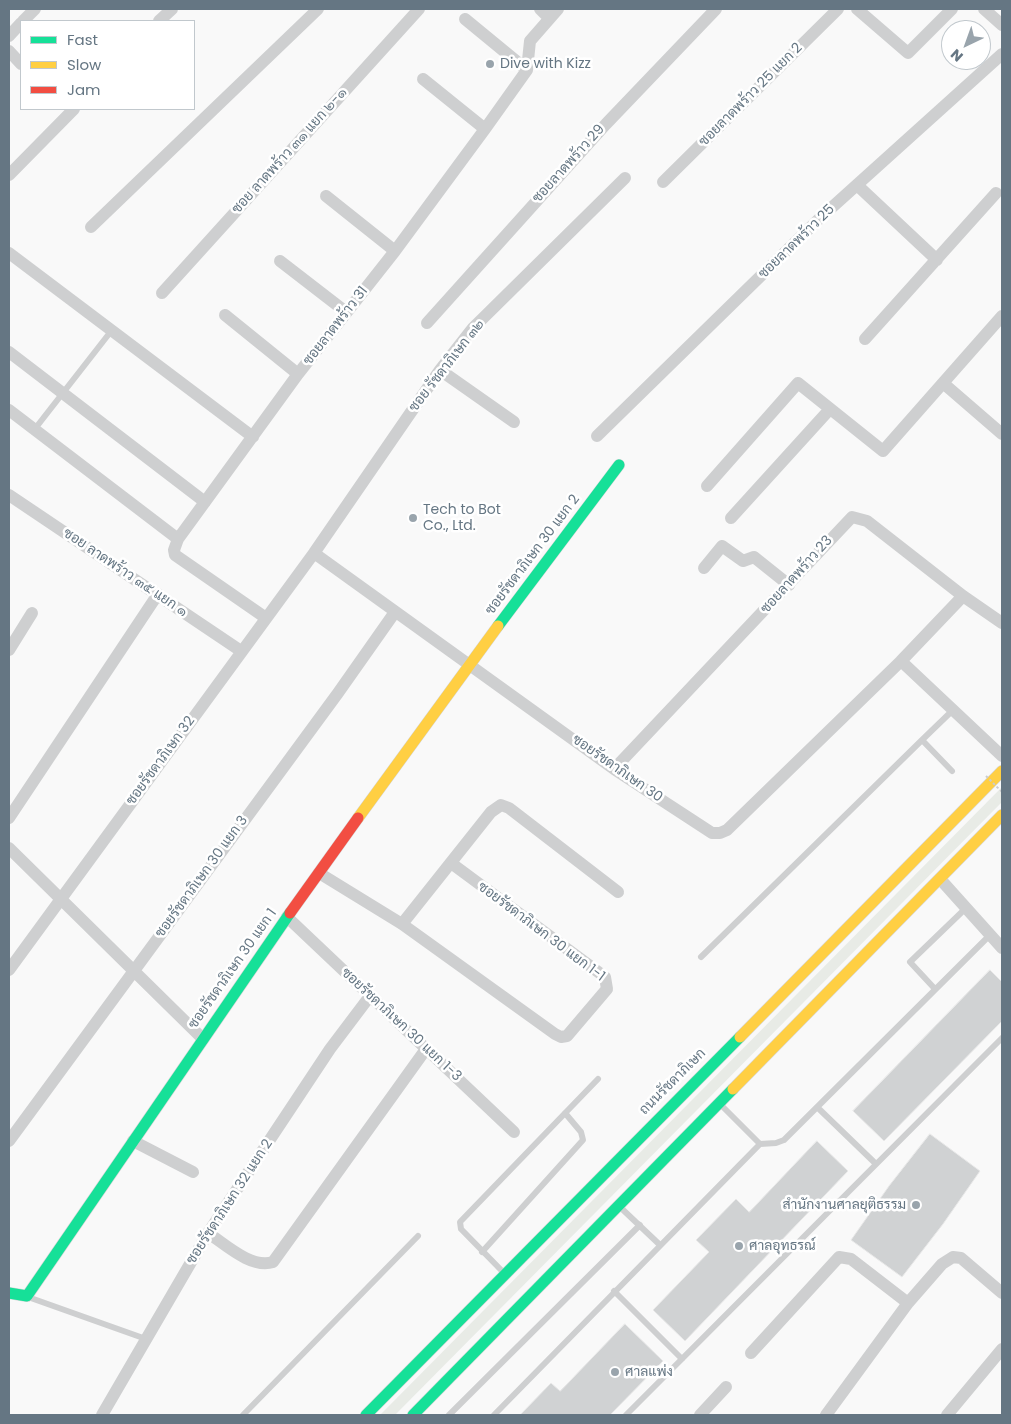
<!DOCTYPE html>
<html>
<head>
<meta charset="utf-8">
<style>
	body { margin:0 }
	#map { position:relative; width:1011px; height:1424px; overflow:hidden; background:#f9f9f9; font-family:Poppins,sans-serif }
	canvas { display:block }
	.frame { position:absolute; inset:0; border:10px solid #657683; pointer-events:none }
	.legend { position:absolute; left:20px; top:20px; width:175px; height:90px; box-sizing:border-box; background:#fff; border:1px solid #c1c8cd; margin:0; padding:6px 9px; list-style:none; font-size:15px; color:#657683 }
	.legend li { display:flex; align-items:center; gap:10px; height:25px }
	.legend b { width:25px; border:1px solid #c1c8cd }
	.north { position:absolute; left:941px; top:20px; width:50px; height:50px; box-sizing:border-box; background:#fff; border:1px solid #c1c8cd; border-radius:50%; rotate:222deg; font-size:14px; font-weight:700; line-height:20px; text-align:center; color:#657683 }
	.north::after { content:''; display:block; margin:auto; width:18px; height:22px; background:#99a4ac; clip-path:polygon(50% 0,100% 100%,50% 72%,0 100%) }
</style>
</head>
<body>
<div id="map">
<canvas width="1011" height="1424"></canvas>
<div class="frame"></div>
<ul class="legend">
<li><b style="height:6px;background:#16e098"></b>Fast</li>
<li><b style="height:6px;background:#ffcf43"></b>Slow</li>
<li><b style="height:6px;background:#f24e42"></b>Jam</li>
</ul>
<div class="north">N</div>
</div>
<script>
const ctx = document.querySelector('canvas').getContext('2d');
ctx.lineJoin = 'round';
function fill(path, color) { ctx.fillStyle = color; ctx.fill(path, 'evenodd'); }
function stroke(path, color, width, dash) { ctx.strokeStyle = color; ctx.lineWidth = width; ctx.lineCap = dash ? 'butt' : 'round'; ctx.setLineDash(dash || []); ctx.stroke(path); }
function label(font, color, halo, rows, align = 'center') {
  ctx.font = font + ' Poppins,Sarabun,sans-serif'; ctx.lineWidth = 5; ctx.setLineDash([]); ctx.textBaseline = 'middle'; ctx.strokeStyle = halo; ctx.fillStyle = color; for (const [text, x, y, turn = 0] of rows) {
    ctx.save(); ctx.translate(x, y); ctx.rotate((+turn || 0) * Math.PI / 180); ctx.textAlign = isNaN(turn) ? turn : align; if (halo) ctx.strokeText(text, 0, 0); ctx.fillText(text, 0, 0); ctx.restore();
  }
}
fill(new Path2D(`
	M1002,787V802L395,1415H380Z`), '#e8ebe6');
const building = new Path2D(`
	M990,970L1002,982V1021L884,1141L853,1111Z
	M930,1134L980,1171L943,1224L902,1277L851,1240L889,1186Z
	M817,1141L848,1171L685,1341L653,1310L709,1252L696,1240L736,1199L749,1212Z
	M625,1324L663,1361L610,1415H520L551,1383L560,1391Z`);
fill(building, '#d0d2d3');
stroke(building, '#e8e8e8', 1);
const fast = new Path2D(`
	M498,626L619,465
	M9,1293L27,1296L290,913
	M366,1415L740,1037
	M413,1415L733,1089`);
const slow = new Path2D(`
	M358,818L498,626
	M740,1037L1002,771
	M733,1089L1002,815`);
const jam = new Path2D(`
	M290,913L358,818`);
stroke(fast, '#d5d6d7', 12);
stroke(slow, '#d5d6d7', 12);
stroke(jam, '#d5d6d7', 12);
stroke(new Path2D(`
	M34,430L112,330
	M922,740L953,710
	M701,957L922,740L952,771
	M935,989L910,962L965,909
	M722,1106L760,1144
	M817,1107L876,1164
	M620,1207L660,1245
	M482,1252L583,1140L581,1132L565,1113
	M504,1273L461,1229L460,1222L598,1079
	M614,1291L682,1359
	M28,1297L146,1339
	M243,1415L418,1236
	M449,1415L640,1225
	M494,1415L760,1144L776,1143L784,1140L990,935
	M626,1415L1002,1038`), '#cecfd0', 6);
stroke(new Path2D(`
	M540,9L549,18
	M857,9L908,53L952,9
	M984,9L1002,25
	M465,19L527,70
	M23,21L35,9
	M159,21L172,9
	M9,36L21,23
	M9,51L21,64
	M423,79L485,129
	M9,175L74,109
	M663,182L838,9
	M857,185L937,260
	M326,196L395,251
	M91,227L318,9
	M9,253L253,437
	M280,261L346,312
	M162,293L419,9
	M225,315L298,374
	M427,323L606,124L716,9
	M865,339L996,193
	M9,352L205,502
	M440,370L514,422
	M943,383L1002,434
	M9,410L178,539
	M597,436L819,219L1002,54
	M707,486L798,383L883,451L1002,316
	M9,495L241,651
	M731,518L830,409
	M314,553L614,769L712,833H720L727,830L901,661L1002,756
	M704,568L722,546L743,561L754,557L789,585
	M266,618L175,555L174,550L178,539L298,374L395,251L485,129L527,70L530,41L558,9
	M9,650L32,613
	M901,661L963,596
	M614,769L852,517L867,521L963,596L1002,623
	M9,818L158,594
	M9,848L203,1039
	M319,873L402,924L555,1034L561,1037L567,1036L607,989L605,977L451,863
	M941,880L1002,948
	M287,917L514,1132
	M402,924L491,812L501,805L509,808L618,892
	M9,970L314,553L440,370L473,328L625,178
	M9,1141L338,693L395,612
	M133,1141L193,1172
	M208,1233C225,1244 251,1269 273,1262L426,1049
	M908,1303L942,1264L953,1257L961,1258L1002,1293
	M751,1353L839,1257L851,1259L908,1303L826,1415
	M102,1415L208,1233L330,1049L370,996
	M700,1415L726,1387
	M947,1415L1002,1349`), '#cecfd0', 12);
stroke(fast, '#16e098', 11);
stroke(slow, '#ffcf43', 11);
stroke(jam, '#f24e42', 11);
stroke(new Path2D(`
	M986,776L1002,792`), '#cbcccd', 2, [2.5, 2.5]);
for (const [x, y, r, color] of [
	[490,64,5,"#99a4ac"],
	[413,518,5,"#99a4ac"],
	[916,1205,5,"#99a4ac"],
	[739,1246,5,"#99a4ac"],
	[615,1372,5,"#99a4ac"]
]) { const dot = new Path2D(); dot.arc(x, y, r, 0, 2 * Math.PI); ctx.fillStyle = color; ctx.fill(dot); stroke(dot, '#fff', 2); }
label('14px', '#657683', '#fff', [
	["Dive with Kizz",500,64],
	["Tech to Bot",423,510],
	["Co., Ltd.",423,526],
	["สำนักงานศาลยุติธรรม",906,1205,"right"],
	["ศาลอุทธรณ์",749,1246],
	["ศาลแพ่ง",625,1372]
], 'left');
label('14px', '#657683', '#fff', [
	["ซอยลาดพร้าว 25 แยก 2",751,95,-45],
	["ซอย ลาดพร้าว ๓๑ แยก ๒-๑",290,151,-48],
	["ซอยลาดพร้าว 29",569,164,-48],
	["ซอยลาดพร้าว 25",797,242,-44],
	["ซอยลาดพร้าว 31",336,326,-52],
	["ซอย รัชดาภิเษก ๓๒",447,366,-52],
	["ซอยรัชดาภิเษก 30 แยก 2",533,555,-53],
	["ซอย ลาดพร้าว ๓๕ แยก ๑",125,573,34],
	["ซอยลาดพร้าว 23",797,575,-48],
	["ซอยรัชดาภิเษก 32",161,761,-54],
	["ซอยรัชดาภิเษก 30",617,769,35],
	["ซอยรัชดาภิเษก 30 แยก 3",202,877,-54],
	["ซอยรัชดาภิเษก 30 แยก 1-1",541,932,37],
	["ซอยรัชดาภิเษก 30 แยก 1",233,969,-55],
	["ซอยรัชดาภิเษก 30 แยก 1-3",401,1025,43],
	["ถนนรัชดาภิเษก",673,1082,-45],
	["ซอยรัชดาภิเษก 32 แยก 2",230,1202,-57]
]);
</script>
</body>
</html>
